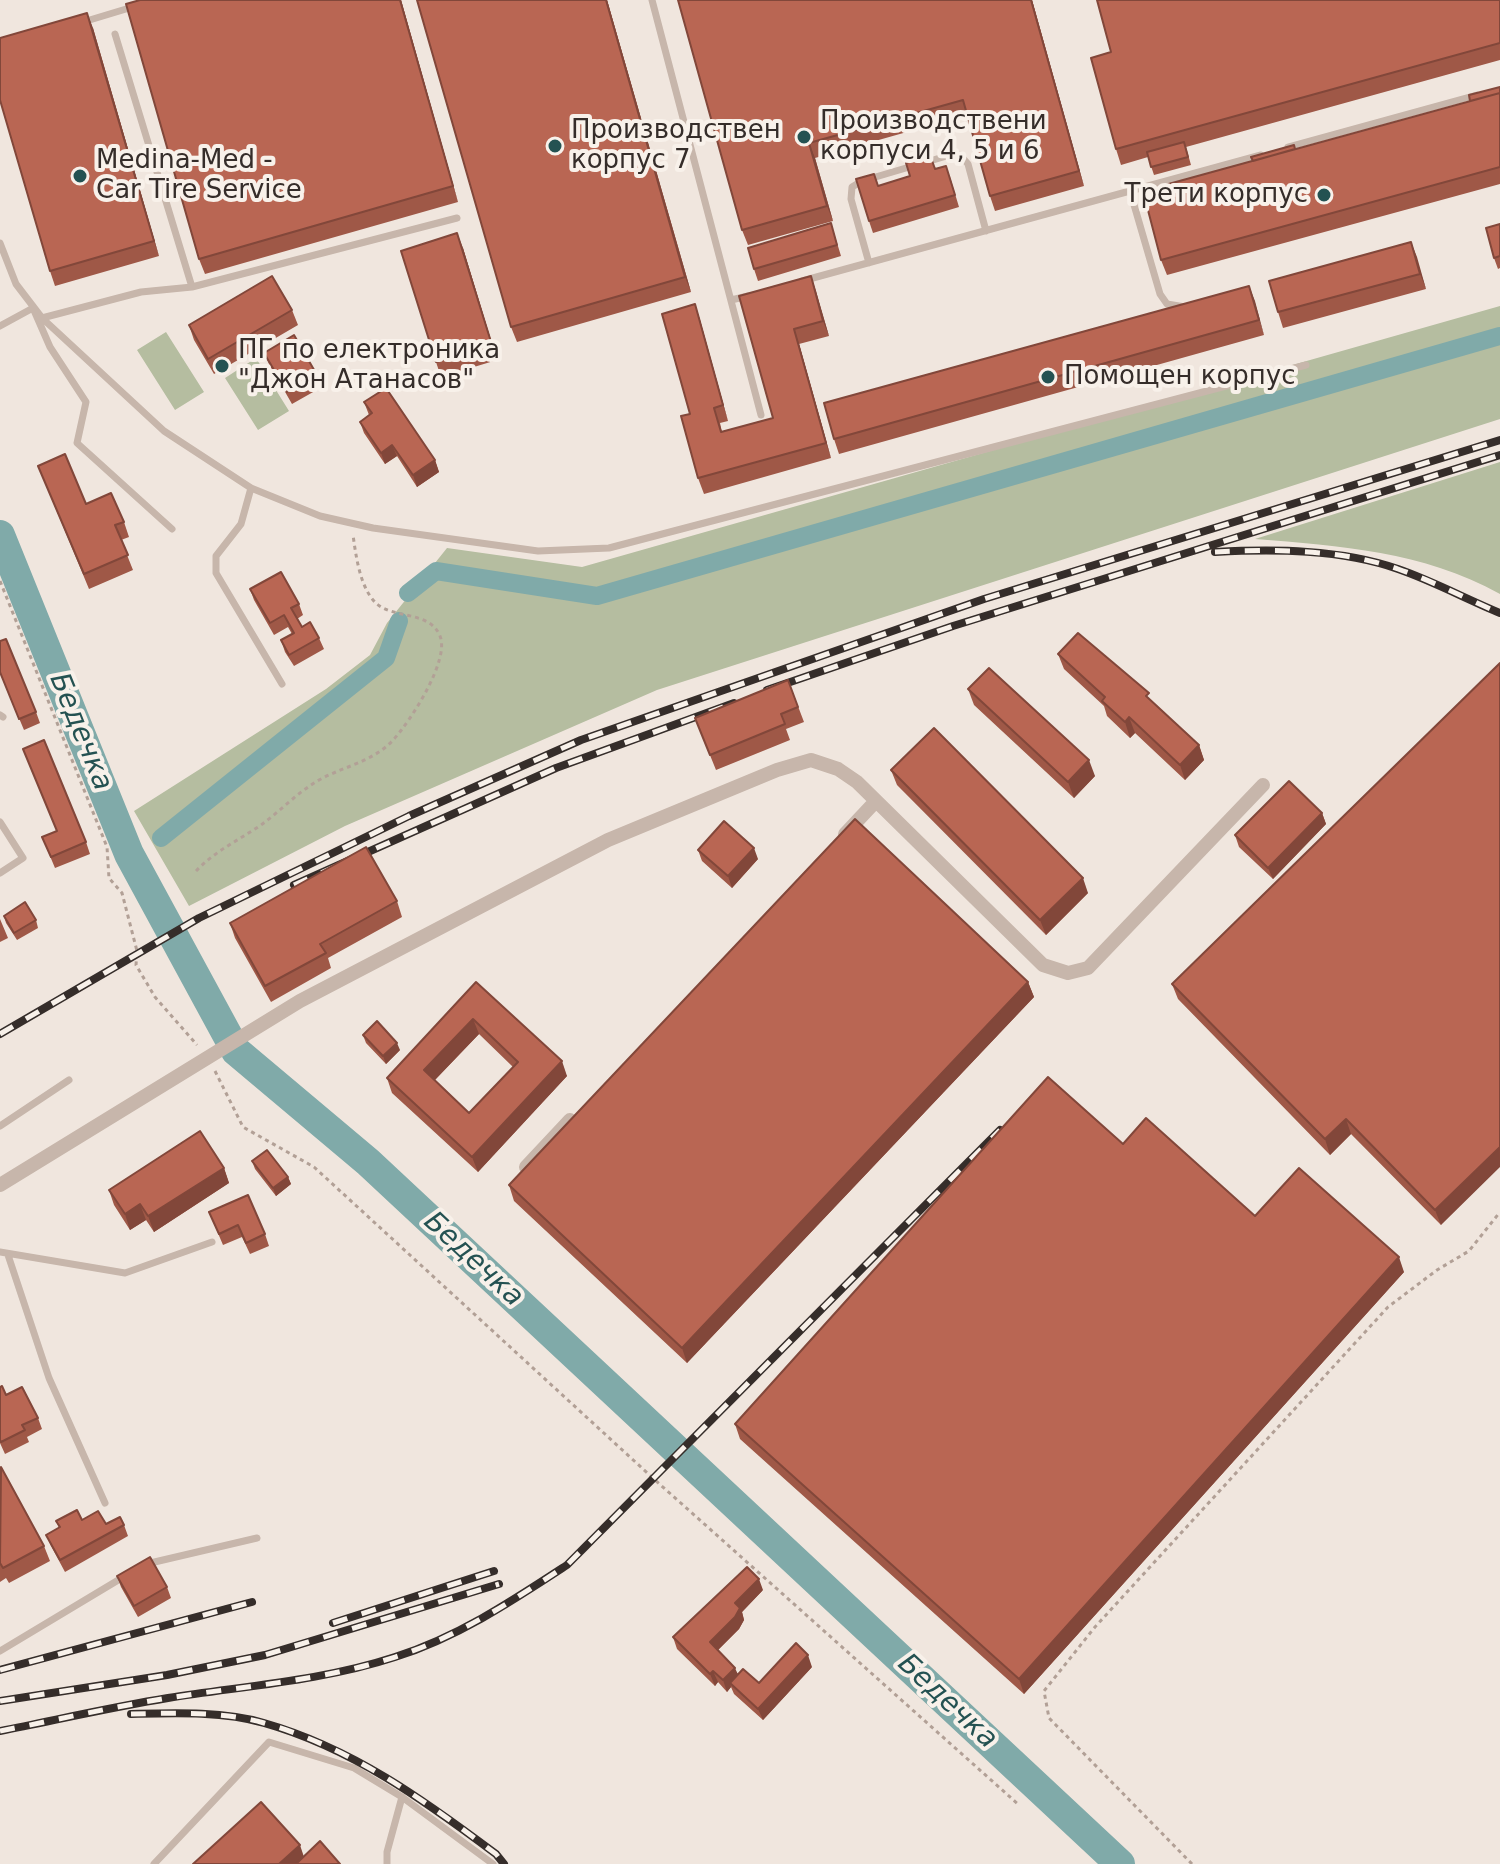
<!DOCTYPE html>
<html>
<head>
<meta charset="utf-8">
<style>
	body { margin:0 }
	canvas { display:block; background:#f0e6de }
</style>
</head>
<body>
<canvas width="1500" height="1864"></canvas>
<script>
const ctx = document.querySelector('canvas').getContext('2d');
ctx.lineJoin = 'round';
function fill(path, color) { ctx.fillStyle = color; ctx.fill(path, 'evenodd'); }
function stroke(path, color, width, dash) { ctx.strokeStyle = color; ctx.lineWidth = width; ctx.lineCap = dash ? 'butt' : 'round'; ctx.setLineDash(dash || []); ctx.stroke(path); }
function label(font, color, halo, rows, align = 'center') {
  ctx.font = font + ' "DejaVu Sans",sans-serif'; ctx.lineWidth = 8; ctx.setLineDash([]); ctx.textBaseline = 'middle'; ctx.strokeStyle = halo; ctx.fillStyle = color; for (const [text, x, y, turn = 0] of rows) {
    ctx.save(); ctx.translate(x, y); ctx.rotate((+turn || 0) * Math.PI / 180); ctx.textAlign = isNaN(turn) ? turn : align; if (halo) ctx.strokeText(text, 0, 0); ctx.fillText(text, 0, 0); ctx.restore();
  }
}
fill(new Path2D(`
	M1500,306V419L657,690L345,826L189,906L134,811L326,689L370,655L387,623L447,548L582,567Z
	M166,332L204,392L175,410L137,350Z
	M256,358L289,411L258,430L225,378Z
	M1500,462V594C1422,551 1341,546 1255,539Z`), '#b5bda0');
stroke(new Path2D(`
	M408,593L436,571L597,596L1500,336
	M161,838L386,658L399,621`), '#80aaa9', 18);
stroke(new Path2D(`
	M0,535L129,854L236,1051L368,1162L1120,1864`), '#80aaa9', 30);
stroke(new Path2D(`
	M0,581L107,847L109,878L122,893L137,951L136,965L155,997L197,1045
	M196,871C215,851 239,840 261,825C279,812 295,795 314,783C339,767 373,763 394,739C411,720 450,660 440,636C430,611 395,619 377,604C360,589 356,556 353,535
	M215,1071L243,1127L314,1167L655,1480L1019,1805
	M1192,1864L1049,1718L1044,1691L1095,1627L1388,1307L1437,1270L1469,1251L1500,1212`), '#b2a096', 3, [4, 4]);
stroke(new Path2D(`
	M652,0L761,415
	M83,22L136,6
	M115,34L192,287
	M1288,147L1477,95
	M1130,191L1160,294L1167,304L1185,307
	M0,243L16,284L42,318L164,431L251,488L320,516L373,528L538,551L609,548L1306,365
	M869,263L851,199L852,187L862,181L950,155H960L968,164L986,231
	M802,281L1261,155
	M731,300L748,296
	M42,318L141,292L192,287L457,218
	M0,326L33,308L50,347L86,402L77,443L172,529
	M251,488L241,524L216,556V573L282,684
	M0,715L3,717
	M0,822L23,858L0,873
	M0,1126L69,1080
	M0,1252L125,1273L212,1242
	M8,1255L49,1378L105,1503
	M146,1564L257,1538
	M0,1651L125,1576
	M154,1864L269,1742L354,1768L402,1797L493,1864
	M387,1864V1852L402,1797`), '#c7b6ab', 7);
stroke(new Path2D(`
	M845,834L875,802
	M526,1167L570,1120
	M0,1185L300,1001L608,840L777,770L811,760L838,769L857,782L1043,965L1068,973L1088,968L1263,785`), '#c7b6ab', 14);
const rail = new Path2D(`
	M1215,552C1274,549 1341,549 1398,569C1433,581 1466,599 1500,613
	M767,690L953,626L1500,455
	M294,885L556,768L734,703
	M0,1034L199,918L409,816L581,740L984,599L1500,440
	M333,1623L494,1571
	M0,1670L252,1602
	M0,1701L167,1675L265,1655L499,1584
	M131,1714C173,1713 223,1711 264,1723C352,1748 424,1800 496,1854L504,1864
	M0,1731C56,1720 112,1707 168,1698C243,1686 322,1681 395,1657C458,1637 512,1601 567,1565L1000,1130`);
stroke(rail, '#352d2a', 8);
stroke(rail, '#f8f1ea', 5, [15]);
fill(new Path2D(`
	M140,0H401L458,202L205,274L199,259Z
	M607,0L691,292L517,342L511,327Z
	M678,0H1032L1084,186L995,211L990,196L967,115L815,158L833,221L748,245L742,230Z
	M1500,0V60L1186,147L1191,165L1154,175L1148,157L1121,165L1116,149L1111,52Z
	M93,28L159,256L55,286L50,271Z
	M1500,87V184L1167,275L1161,260L1253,161L1470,101Z
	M935,169L950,177L959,207L873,233L869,221Z
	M831,223L841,256L758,281L754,269Z
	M1500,224V268L1498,269L1494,258Z
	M1411,242L1426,289L1283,328L1278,312Z
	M463,248L497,360L441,377L436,362Z
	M811,276L829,336L799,344L831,458L704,494L698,478L690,414L695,304L700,320L728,421L720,423L722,432L773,418L739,296Z
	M1249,286L1264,335L839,454L834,439Z
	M292,310L298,325L214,374L194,340L189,325Z
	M264,353L317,375L322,387L292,404L269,364Z
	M364,402L435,460L439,472L417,487L397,456L385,464L364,433L360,422L369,415Z
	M38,466L86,504L124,522L129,537L121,540L133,570L89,589Z
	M250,589L299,604L303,615L297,619L302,627L319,638L324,649L294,666L285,652L281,640L292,634L288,627L274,635L254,600Z
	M1058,654L1152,701L1199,745L1204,760L1185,780L1135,733L1130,738L1107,716L1104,706L1064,669Z
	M1500,663L1441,1225L1351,1134L1330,1155L1178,999L1172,984Z
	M0,673L36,712L40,723L24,730Z
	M788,680L804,722L786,729L790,740L716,770L695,718Z
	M968,689L1095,776L1074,798L974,705Z
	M891,770L1088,893L1046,935L897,785Z
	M1322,813L1326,824L1273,879L1239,847L1235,835Z
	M42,837L86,842L90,854L55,868Z
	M698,850L758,859L732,888L702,861Z
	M397,901L402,917L328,958L331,968L271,1002L235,938L230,923Z
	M4,916L36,920L38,928L17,940L6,923Z
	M0,919L8,938L0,942Z
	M476,982L567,1076L478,1172L392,1093L387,1078ZM479,1034L513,1067L469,1113L435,1080Z
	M1028,982L1034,997L687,1363L514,1201L509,1185Z
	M363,1035L400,1050L386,1064L366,1043Z
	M1123,1144L1255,1216L1404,1272L1024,1694L740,1439L735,1424Z
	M252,1161L288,1177L291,1184L276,1196L255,1169Z
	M224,1168L229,1183L154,1232L146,1220L130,1230L114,1205L109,1190Z
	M209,1212L265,1234L269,1246L250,1254L242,1237L223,1245Z
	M0,1387L6,1395L38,1418L42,1429L27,1437L29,1442L5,1454L0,1443Z
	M0,1468L44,1546L50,1561L9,1583L6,1578L0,1582Z
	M82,1520L106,1524L124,1525L128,1536L65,1572L51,1546L46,1535L59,1528L56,1521Z
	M117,1576L167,1587L171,1598L138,1617L121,1587Z
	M763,1590L742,1612L744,1620L739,1629L718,1650L738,1674L759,1683L812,1667L763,1720L734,1694L731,1687L727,1692L718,1682L715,1686L677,1649L673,1637Z`), '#9f5847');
fill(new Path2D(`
	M400,0H401L458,202L453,186Z
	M606,0H607L691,292L685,277Z
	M1031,0H1032L1084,186L1079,171Z
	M87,13L93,28L159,256L154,241Z
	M809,143L815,158L833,221L827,206Z
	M457,233L463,248L497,360L492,345Z
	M1411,242L1417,257L1426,289L1420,274Z
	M811,276L816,291L829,336L823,321Z
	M1249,286L1255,301L1264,335L1259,320Z
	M695,304L700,320L728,421L723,405Z
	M794,329L799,344L831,458L826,443Z
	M392,445L397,456L385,464L381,453Z
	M435,460L439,472L417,487L413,475Z
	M1129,717L1135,733L1130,738L1125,722Z
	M1199,745L1204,760L1185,780L1180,765Z
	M1089,760L1095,776L1074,798L1068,782Z
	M1322,813L1326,824L1273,879L1268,868Z
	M754,848L758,859L732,888L728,876Z
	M1083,878L1088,893L1046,935L1040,920Z
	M1028,982L1034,997L687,1363L682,1348Z
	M473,1019L479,1034L430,1085L424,1070Z
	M397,1043L400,1050L386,1064L383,1056Z
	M562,1061L567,1076L478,1172L472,1157Z
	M1346,1119L1351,1134L1330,1155L1325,1139Z
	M1500,1147V1167L1441,1225L1435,1210Z
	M224,1168L229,1183L154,1232L148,1216Z
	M288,1177L291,1184L276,1196L273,1188Z
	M140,1204L146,1220L130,1230L125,1214Z
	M1399,1257L1404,1272L1024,1694L1019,1679Z
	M759,1579L763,1590L742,1612L744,1620L739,1629L714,1654L710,1642L735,1603Z
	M808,1655L812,1667L763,1720L758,1709Z
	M735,1668L740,1679L730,1683L731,1687L727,1692L723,1680Z
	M713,1671L718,1682L715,1686L710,1674Z
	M300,1845L305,1860L301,1864H279Z`), '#82473a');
const building = new Path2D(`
	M140,0H400L453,186L199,259L126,4Z
	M417,0H606L685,277L511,327Z
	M678,0H1031L1079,171L990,196L963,100L809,143L827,206L742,230Z
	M1097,0H1500V43L1116,149L1091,58L1111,52Z
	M87,13L154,241L50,271L0,100V38Z
	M1500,87V93L1470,101L1469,95Z
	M1500,93V167L1161,260L1143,191Z
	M1184,142L1188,157L1151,167L1147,152Z
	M1294,145L1295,149L1253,161L1251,157Z
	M930,155L935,169L946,166L955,195L869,221L856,179L874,174L878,186L910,176L906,163Z
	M831,223L837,245L754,269L748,248Z
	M1500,224V256L1494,258L1486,228Z
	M457,233L492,345L436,362L401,251Z
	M1411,242L1420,274L1278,312L1269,281Z
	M272,276L292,310L208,359L189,325Z
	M811,276L823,321L794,329L826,443L698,478L681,416L690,414L662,314L695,304L723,405L714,408L721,432L773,418L739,296Z
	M1249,286L1259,320L834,439L824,403Z
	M294,335L317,375L287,392L264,353Z
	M386,388L435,460L413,475L392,445L381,453L360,422L372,413L364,402Z
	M65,454L86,504L111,493L124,522L115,525L128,555L84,574L38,466Z
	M281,572L299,604L291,608L302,627L310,622L319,638L289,655L281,640L294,633L284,615L270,623L250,589Z
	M1078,633L1149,693L1146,696L1199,745L1180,765L1129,717L1125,722L1102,701L1105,697L1058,654Z
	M6,639L36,712L19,719L0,672V641Z
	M1500,663V1147L1435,1210L1346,1119L1325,1139L1172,984Z
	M989,668L1089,760L1068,782L968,689Z
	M788,680L798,707L781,714L785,724L710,755L695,718Z
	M934,728L1083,878L1040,920L891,770Z
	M44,740L86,842L51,857L42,837L57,831L23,749Z
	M1289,781L1322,813L1268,868L1235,835Z
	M855,819L1028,982L682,1348L509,1185Z
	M724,821L754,848L728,876L698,850Z
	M366,847L397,901L320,944L326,953L265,986L230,923Z
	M25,902L36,920L14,933L4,916Z
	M476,982L562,1061L472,1157L387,1078ZM473,1019L518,1062L469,1113L424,1070Z
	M377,1021L397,1043L383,1056L363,1035Z
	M1048,1077L1123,1144L1146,1118L1255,1216L1299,1168L1399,1257L1019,1679L735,1424Z
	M200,1131L224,1168L148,1216L140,1204L125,1214L109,1190Z
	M267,1150L288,1177L273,1188L252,1161Z
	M248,1195L265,1234L246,1243L238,1225L219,1234L209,1212Z
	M2,1386L6,1395L22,1387L38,1418L22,1425L25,1430L1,1442L0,1440V1387Z
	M1,1467L44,1546L3,1568L0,1563Z
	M77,1510L82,1520L98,1511L106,1524L120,1517L124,1525L60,1560L46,1535L60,1527L56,1521Z
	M150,1557L167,1587L134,1606L117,1576Z
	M747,1567L759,1579L735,1603L740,1608L735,1617L710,1642L735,1668L723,1680L713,1671L710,1674L673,1637Z
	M796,1643L808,1655L758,1709L730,1683L743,1669L759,1683Z
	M261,1802L300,1845L279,1864H193Z
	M320,1841L340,1864H296Z`);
fill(building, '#b96653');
stroke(building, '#82473a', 2);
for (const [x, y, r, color] of [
	[804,137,8,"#245252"],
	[555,146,8,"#245252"],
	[80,176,8,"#245252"],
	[1324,195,8,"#245252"],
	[222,366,8,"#245252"],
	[1048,377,8,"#245252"]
]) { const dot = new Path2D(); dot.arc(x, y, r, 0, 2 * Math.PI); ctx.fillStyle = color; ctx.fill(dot); stroke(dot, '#f8f1ea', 3); }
label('26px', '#352d2a', '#f8f1ea', [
	["Производствени",820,122],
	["корпуси 4, 5 и 6",820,152],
	["Производствeн",571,131],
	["корпус 7",571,161],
	["Medina-Med -",96,161],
	["Car Tire Service",96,191],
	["Трети корпус",1308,195,"right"],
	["ПГ по електроника",238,351],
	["\"Джон Атанасов\"",238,381],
	["Помощен корпус",1064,377]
], 'left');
label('italic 28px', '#245252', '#f8f1ea', [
	["Бедечка",80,732,68],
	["Бедечка",473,1260,43],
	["Бедечка",947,1702,43]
]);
</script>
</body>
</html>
